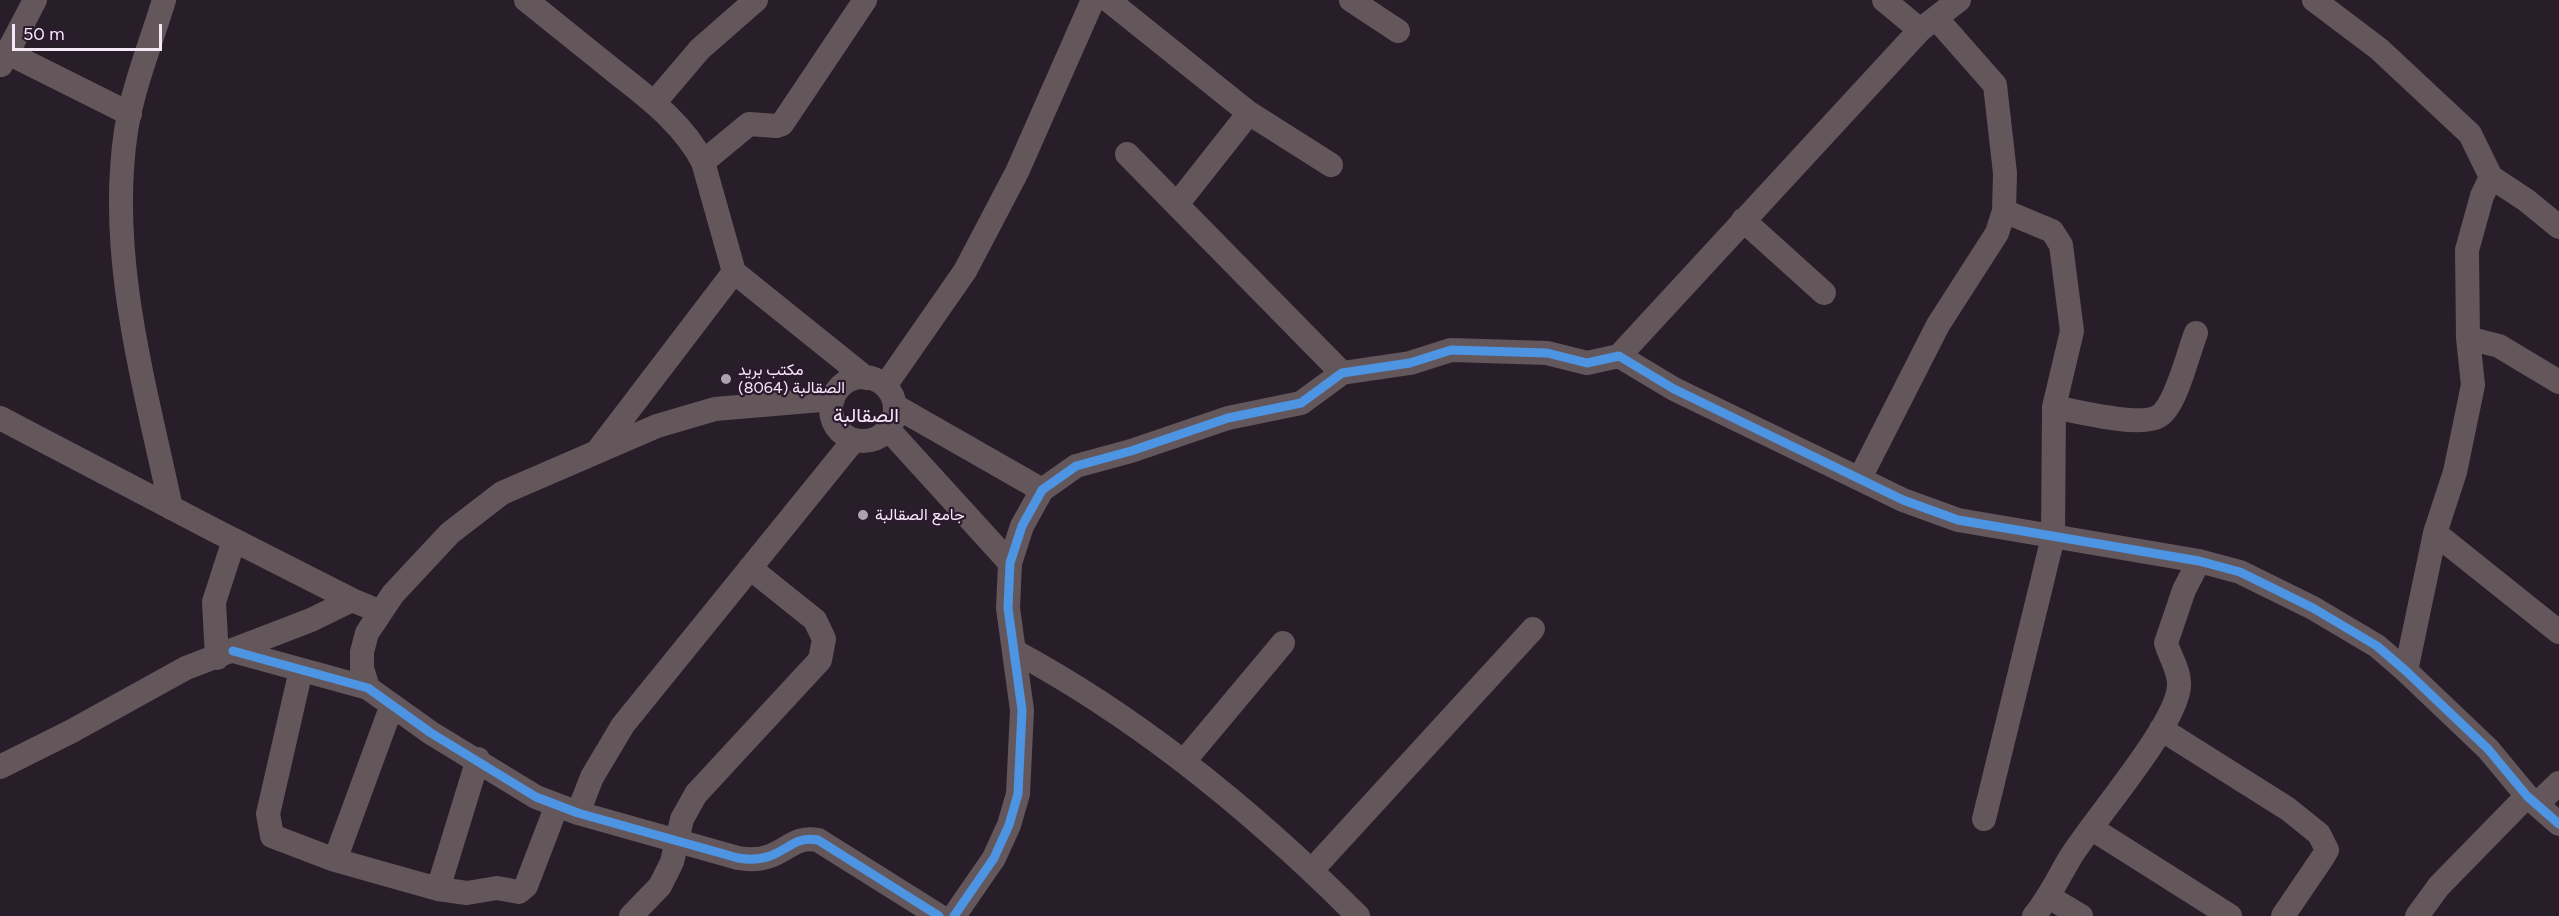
<!DOCTYPE html>
<html>
<head>
<meta charset="utf-8">
<style>
	body { margin:0 }
	#map { position:relative; width:2559px; height:916px; overflow:hidden; background:#281e29; font-family:Figtree,sans-serif }
	canvas { display:block }
	.scale { position:absolute; left:12px; top:24px; width:150px; height:27px; box-sizing:border-box; border:3px solid #f4e8f7; border-top:0; padding-left:8px; font-size:18px; line-height:21px; white-space:nowrap; color:#f4e8f7; -webkit-text-stroke:4px #2b192e; paint-order:stroke }
</style>
</head>
<body>
<div id="map">
<canvas width="2559" height="916"></canvas>
<div class="scale">50 m</div>
</div>
<script>
const ctx = document.querySelector('canvas').getContext('2d');
ctx.lineJoin = 'round';
function stroke(path, color, width, dash) { ctx.strokeStyle = color; ctx.lineWidth = width; ctx.lineCap = dash ? 'butt' : 'round'; ctx.setLineDash(dash || []); ctx.stroke(path); }
function label(font, color, halo, rows, align = 'center') {
  ctx.font = font + ' Figtree,Vazirmatn,sans-serif'; ctx.lineWidth = 4.5; ctx.setLineDash([]); ctx.textBaseline = 'middle'; ctx.strokeStyle = halo; ctx.fillStyle = color; for (const [text, x, y, turn = 0] of rows) {
    ctx.save(); ctx.translate(x, y); ctx.rotate((+turn || 0) * Math.PI / 180); ctx.textAlign = isNaN(turn) ? turn : align; if (halo) ctx.strokeText(text, 0, 0); ctx.fillText(text, 0, 0); ctx.restore();
  }
}
stroke(new Path2D(`
	M164,0C151,43 133,87 126,131C107,257 145,385 171,508
	M526,0C555,23 584,47 613,70C647,97 683,123 703,162L734,272L866,378
	M1108,0L1249,113L1331,165
	M1351,0L1398,31
	M1884,0L1920,30
	M2314,0L2379,49L2470,134L2491,177
	M8,53L130,114
	M1,65L35,0
	M654,103L700,49L756,0
	M1127,154L1342,373
	M703,162L749,124L776,126L782,124L865,0
	M1178,203L1249,113
	M1743,220L1824,293
	M2468,338L2499,346L2559,382
	M1619,356L1920,30L1959,0
	M831 409a32 32 0 1 1 64 0a32 32 0 1 1-64 0Z
	M885,386L965,271L1017,172L1093,0
	M895,406L1042,490
	M2054,407C2076,411 2141,428 2159,416C2176,406 2188,353 2196,333
	M0,418L214,530L352,600L381,612
	M888,429L1010,563
	M599,449L734,272
	M1860,478L1938,325L1997,233L2004,211L2005,173L1995,85L1936,18
	M2435,533L2559,632
	M233,651L368,688L431,733L536,797L578,813L738,858C749,860 759,860 770,856C789,849 796,836 818,840L939,916
	M1016,652C1144,721 1256,814 1358,916
	M217,658L214,602L234,540
	M301,670L268,814L272,836L335,860
	M2406,671L2435,533L2455,472L2473,385L2468,338L2467,250L2482,196L2491,177L2526,200L2559,227
	M368,688L362,668V652L367,633L393,594L450,533L502,493L657,426L715,409L833,399
	M392,705L335,860L438,889L467,893L497,888L519,892L526,886L557,805
	M2161,729L2288,809L2319,834L2327,850L2323,857L2283,916
	M1185,760L1283,643
	M0,767L72,731L186,668L311,620L352,600
	M2538,803L2559,783
	M578,813L592,777L623,725L854,440
	M1984,819L2053,537L2054,407L2072,331L2061,245L2052,231L2004,211
	M2091,828L2230,916
	M1312,870L1533,629
	M438,889L478,759
	M2049,897L2081,916
	M631,916L660,886L672,862L682,819L696,794L820,660L824,639L815,620L750,568
	M954,916L994,858L1009,825L1018,794L1022,710L1008,608L1010,563L1022,526L1042,490L1076,466L1131,451L1228,418L1301,403L1342,373L1410,363L1451,350L1547,353L1587,363L1619,356L1674,389L1903,500L1958,520L2199,561L2240,572L2313,608L2377,646L2406,671L2488,749L2527,796L2559,824
	M2034,916C2049,898 2058,878 2070,858C2094,819 2177,725 2179,686C2180,671 2170,657 2166,643L2184,590L2199,561
	M2417,916L2439,886L2527,796`), '#64575b', 24);
stroke(new Path2D(`
	M233,651L368,688L431,733L536,797L578,813L738,858C749,860 759,860 770,856C789,849 796,836 818,840L939,916
	M954,916L994,858L1009,825L1018,794L1022,710L1008,608L1010,563L1022,526L1042,490L1076,466L1131,451L1228,418L1301,403L1342,373L1410,363L1451,350L1547,353L1587,363L1619,356L1674,389L1903,500L1958,520L2199,561L2240,572L2313,608L2377,646L2406,671L2488,749L2527,796L2559,824`), '#4d94e3', 9);
for (const [x, y, r, color] of [
	[726,379,6,"#ada1af"],
	[863,515,6,"#ada1af"]
]) { const dot = new Path2D(); dot.arc(x, y, r, 0, 2 * Math.PI); ctx.fillStyle = color; ctx.fill(dot); stroke(dot, '#2b192e', 2); }
label('16px', '#f4e8f7', '#2b192e', [
	["مكتب بريد",738,370],
	["الصقالبة (8064)",738,388],
	["جامع الصقالبة",875,515]
], 'left');
label('20px', '#f4e8f7', '#2b192e', [
	["الصقالبة",866,416]
]);
</script>
</body>
</html>
